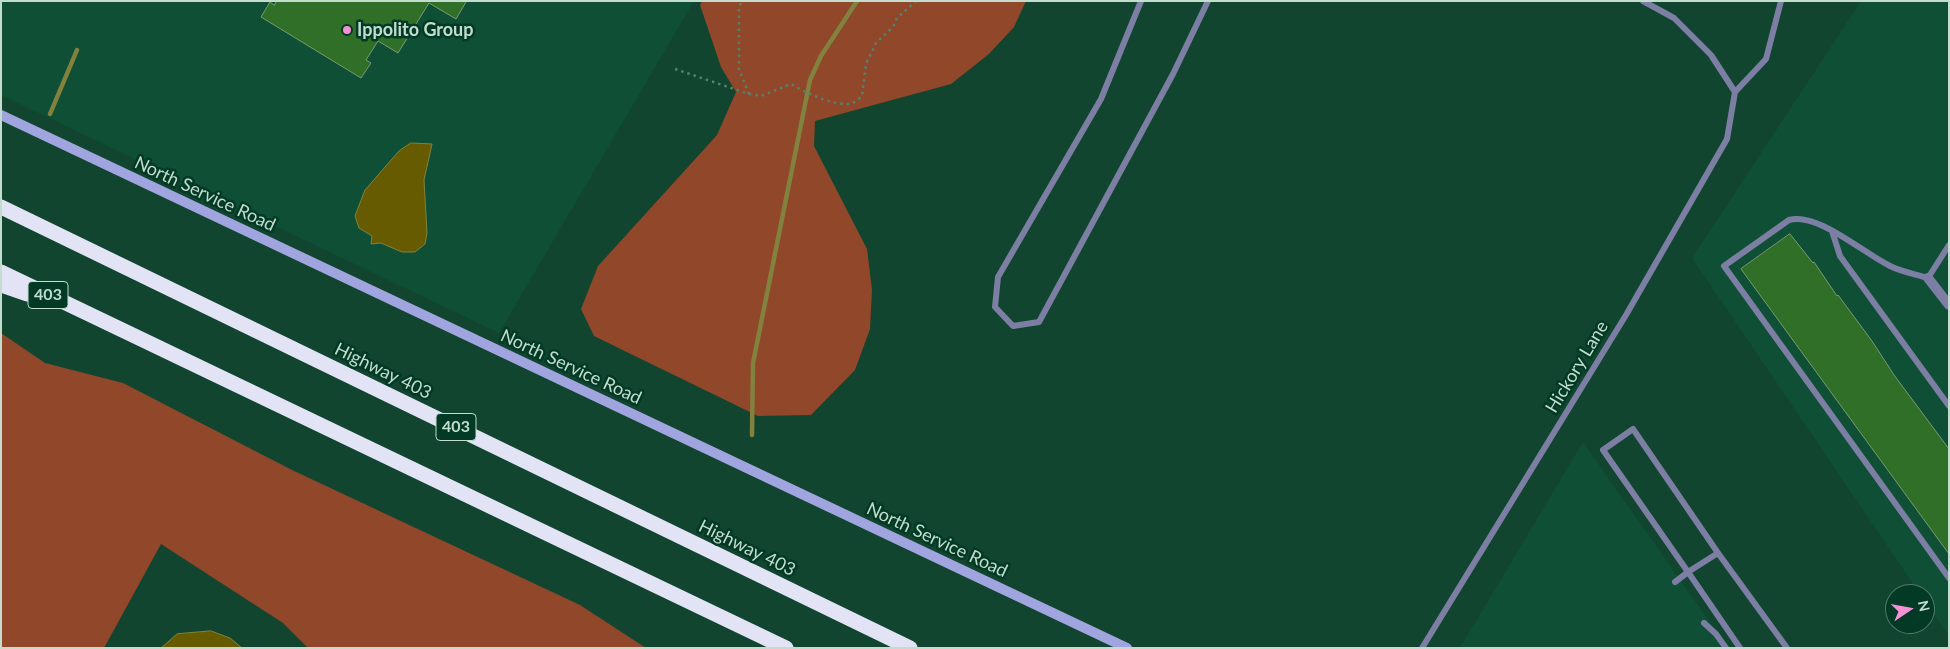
<!DOCTYPE html>
<html>
<head>
<meta charset="utf-8">
<style>
	body { margin:0 }
	#map { position:relative; width:1950px; height:649px; overflow:hidden; background:#11452f; font-family:Lato,sans-serif }
	canvas { display:block }
	.frame { position:absolute; inset:0; border:2px solid #c2dccd; pointer-events:none }
	.north { position:absolute; left:1885px; top:584px; width:50px; height:50px; box-sizing:border-box; background:#033a25; border:1px solid #4f7b68; border-radius:50%; rotate:78deg; font-size:14px; font-weight:700; line-height:20px; text-align:center; color:#c2dccd }
	.north::after { content:''; display:block; margin:auto; width:18px; height:22px; background:#f591d2; clip-path:polygon(50% 0,100% 100%,50% 72%,0 100%) }
</style>
</head>
<body>
<div id="map">
<canvas width="1950" height="649"></canvas>
<div class="frame"></div>
<div class="north">N</div>
</div>
<script>
const ctx = document.querySelector('canvas').getContext('2d');
ctx.lineJoin = 'round';
function fill(path, color) { ctx.fillStyle = color; ctx.fill(path, 'evenodd'); }
function stroke(path, color, width, dash) { ctx.strokeStyle = color; ctx.lineWidth = width; ctx.lineCap = dash ? 'butt' : 'round'; ctx.setLineDash(dash || []); ctx.stroke(path); }
function label(font, color, halo, rows, align = 'center') {
  ctx.font = font + ' Lato,sans-serif'; ctx.lineWidth = 5; ctx.setLineDash([]); ctx.textBaseline = 'middle'; ctx.strokeStyle = halo; ctx.fillStyle = color; for (const [text, x, y, turn = 0] of rows) {
    ctx.save(); ctx.translate(x, y); ctx.rotate((+turn || 0) * Math.PI / 180); ctx.textAlign = isNaN(turn) ? turn : align; if (halo) ctx.strokeText(text, 0, 0); ctx.fillText(text, 0, 0); ctx.restore();
  }
}
fill(new Path2D(`
	M1,1H694L499,333L1,95Z
	M1861,1H1949V636L1925,601V594H1920L1692,258Z
	M1583,442L1728,648H1460Z`), '#0f4f36');
fill(new Path2D(`
	M702,1H1026L1014,27L989,54L951,84L815,121L814,146L867,249L872,290L870,329L855,370L811,415L758,416L594,336L581,309L598,266L717,135L736,92L721,67L700,5Z
	M1,333L45,363L123,383L292,470L580,605L646,648H308L283,623L161,544L104,648H1Z`), '#90472a');
const water = new Path2D(`
	M411,143L432,144L424,180L427,233L425,244L415,252H402L381,243L371,244L372,236L359,228L355,216L365,190L399,151Z
	M211,631L230,638L242,648H161L177,634Z`);
fill(water, '#665b00');
stroke(water, '#82823e', 1);
stroke(new Path2D(`
	M50,114L77,50
	M752,435L753,363L810,80L821,56L857,1`), '#82823e', 4.5);
const building = new Path2D(`
	M277,1H465L466,2L456,19L429,3L398,53L378,41L366,60L371,63L361,78L261,17L270,2L274,5Z
	M1790,234L1813,263L1814,262L1837,296L1838,295L1872,341L1894,375L1949,449V554L1741,269Z`);
fill(building, '#306f28');
stroke(building, '#799a74', 1);
stroke(new Path2D(`
	M675,69L749,94L739,69V6L743,1
	M749,94L761,96L791,84C804,92 837,108 852,103C856,102 860,98 862,96L866,64L876,43L893,27L897,18L916,1`), '#57806d', 2.5, [2.5, 4]);
stroke(new Path2D(`
	M1141,1L1101,99L998,277L995,307L1013,326L1039,322L1173,74L1208,1
	M1643,1L1674,18L1711,55L1735,92
	M1735,92L1766,59L1781,1
	M1832,231L1840,256L1949,406
	M1949,245L1928,278C1915,274 1902,272 1890,266C1863,253 1818,212 1789,220L1724,266L1949,578
	M1633,429L1718,553L1688,572L1603,450Z
	M1718,553L1787,648
	M1675,582L1688,572L1740,648
	M1704,623L1716,634L1726,648
	M1422,648L1626,315L1727,139L1735,92`), '#7c7fa3', 6);
stroke(new Path2D(`
	M1928,278L1949,305`), '#7c7fa3', 10);
stroke(new Path2D(`
	M1,115L1127,648`), '#a1a5df', 10);
stroke(new Path2D(`
	M1,207L910,648
	M1,272L786,648
	M1,285L27,294`), '#e2e4f6', 15);
for (const [x, y, r, color] of [
	[347,30,5,"#f591d2"]
]) { const dot = new Path2D(); dot.arc(x, y, r, 0, 2 * Math.PI); ctx.fillStyle = color; ctx.fill(dot); stroke(dot, '#033a25', 2); }
for (const [x, y, w] of [
	[48,295,40],
	[456,427,40]
]) { const box = new Path2D(); box.roundRect(x - w / 2, y - 13.5, w, 27, 4); ctx.fillStyle = '#033a25'; ctx.fill(box); stroke(box, '#c2dccd', 1); }
label('bold 16px', '#c2dccd', null, [
	["403",48,295],
	["403",456,427]
]);
label('bold 18px', '#c2dccd', '#033a25', [
	["Ippolito Group",357,30]
], 'left');
label('18px', '#c2dccd', '#033a25', [
	["North Service Road",205,194,25],
	["North Service Road",571,367,25],
	["Hickory Lane",1577,367,-59],
	["Highway 403",383,371,26],
	["North Service Road",937,540,25],
	["Highway 403",747,548,26]
]);
</script>
</body>
</html>
